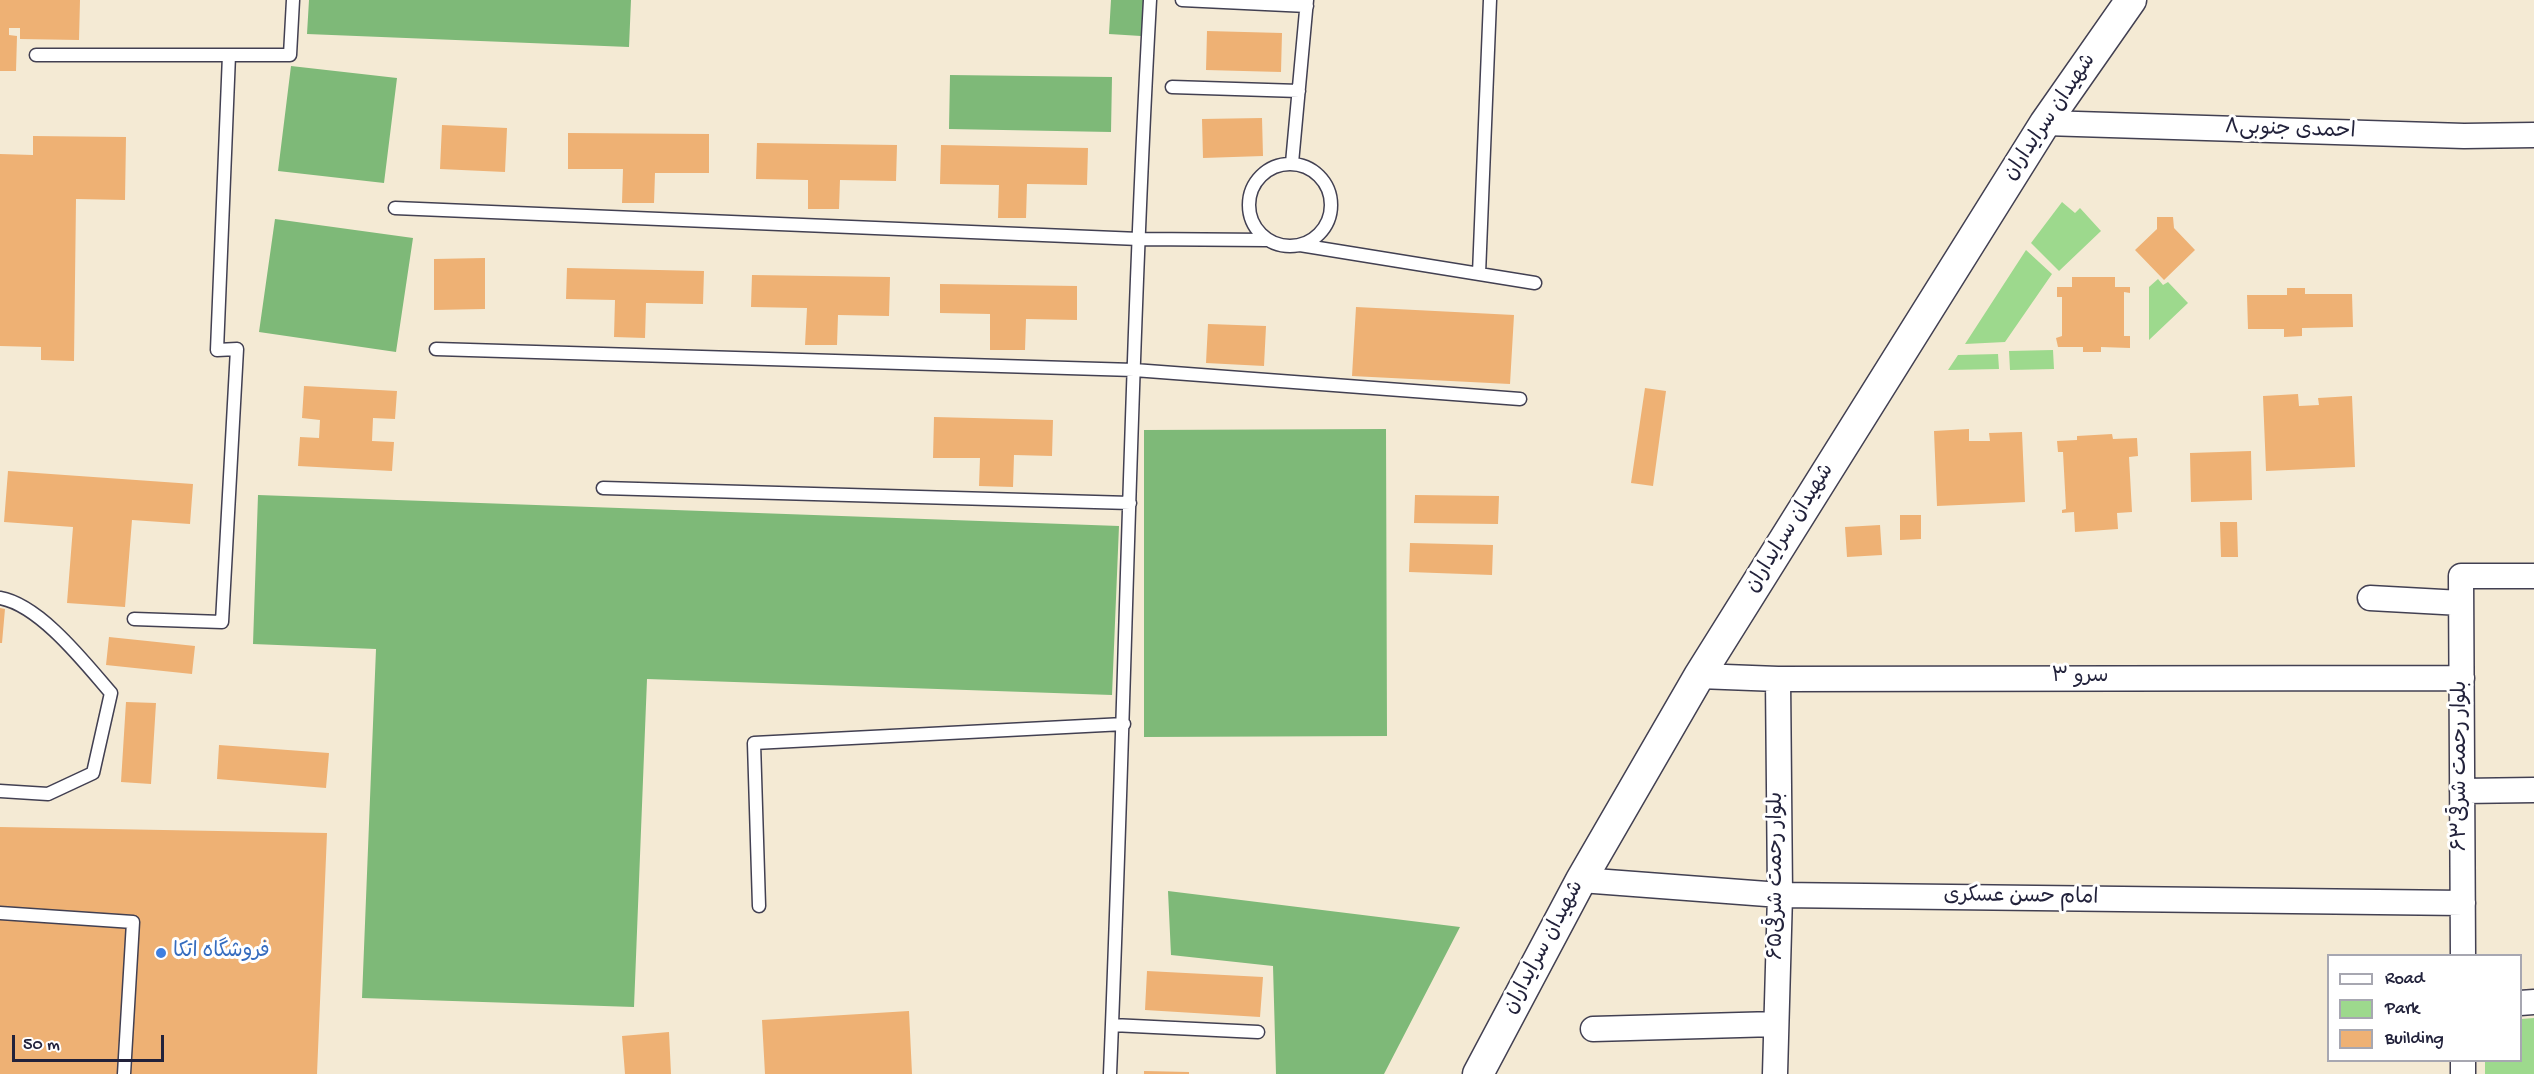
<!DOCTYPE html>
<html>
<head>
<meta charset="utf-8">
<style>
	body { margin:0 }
	#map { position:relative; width:2534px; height:1074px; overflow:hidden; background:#f4ead4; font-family:"Gochi Hand",sans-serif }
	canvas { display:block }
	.legend { position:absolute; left:2327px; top:954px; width:195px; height:108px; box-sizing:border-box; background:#fff; border:2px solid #a7a7b1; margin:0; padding:8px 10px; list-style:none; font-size:18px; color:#22223b }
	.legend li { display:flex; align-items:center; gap:12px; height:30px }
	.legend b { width:30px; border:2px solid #a7a7b1 }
	.scale { position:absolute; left:12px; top:1035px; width:152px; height:27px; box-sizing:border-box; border:3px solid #22223b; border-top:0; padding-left:8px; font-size:18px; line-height:21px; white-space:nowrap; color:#22223b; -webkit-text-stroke:4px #fff; paint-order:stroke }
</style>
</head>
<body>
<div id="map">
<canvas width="2534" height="1074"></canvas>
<ul class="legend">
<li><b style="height:8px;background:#fff"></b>Road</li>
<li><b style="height:16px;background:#9dd98d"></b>Park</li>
<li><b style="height:16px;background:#eeb174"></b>Building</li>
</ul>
<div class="scale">50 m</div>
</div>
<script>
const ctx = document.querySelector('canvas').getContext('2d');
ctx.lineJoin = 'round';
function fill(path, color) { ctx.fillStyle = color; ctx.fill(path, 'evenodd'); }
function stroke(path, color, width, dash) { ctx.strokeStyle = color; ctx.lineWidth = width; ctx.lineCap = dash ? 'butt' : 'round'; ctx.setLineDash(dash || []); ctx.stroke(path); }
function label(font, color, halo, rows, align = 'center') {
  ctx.font = font + ' "Gochi Hand","Playpen Sans Arabic",sans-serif'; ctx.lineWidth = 6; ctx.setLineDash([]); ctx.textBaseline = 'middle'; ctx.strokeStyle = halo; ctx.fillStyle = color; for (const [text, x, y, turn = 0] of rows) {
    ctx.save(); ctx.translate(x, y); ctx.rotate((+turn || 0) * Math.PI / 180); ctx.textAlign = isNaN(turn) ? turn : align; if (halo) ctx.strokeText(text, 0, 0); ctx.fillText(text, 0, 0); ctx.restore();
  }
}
fill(new Path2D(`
	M2062,202L2075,213L2080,208L2101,231L2059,271L2031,243Z
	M2026,250L2052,274L2005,342L1965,344Z
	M2158,279L2163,285L2168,282L2188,303L2149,340V287Z
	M2053,350L2054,369L2010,370L2009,351Z
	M1998,354L1999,369L1948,370L1958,355Z
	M2534,1018V1074H2485V1061L2520,1060L2521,1019Z`), '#9dd98d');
fill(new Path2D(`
	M309,0H631L629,47L307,34Z
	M1111,0H1144L1141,36L1109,34Z
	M291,66L397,78L384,183L278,171Z
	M950,75L1112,77L1111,132L949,129Z
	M275,219L413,238L396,352L259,332Z
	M1386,429L1387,736L1144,737V430Z
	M258,495L1119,526L1112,695L647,679L634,1007L362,998L376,649L253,644Z
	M1168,891L1460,927L1384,1074H1276L1273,966L1171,955Z`), '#7eb978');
fill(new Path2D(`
	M0,0H80L79,40L20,39V28H9V35L17,36L16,71H0Z
	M1207,31L1282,33L1281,72L1206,70Z
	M1262,118L1263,156L1203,158L1202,119Z
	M442,125L507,128L505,172L440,169Z
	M568,133L709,134V173H655L654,203H622L623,169H568Z
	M33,136L126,137L125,200L76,199L74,361L41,360V347L0,346V154L33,155Z
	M757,143L897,145L896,181L840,180L839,209H808V180L756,179Z
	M941,145L1088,148L1087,185L1027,184L1026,218H998L999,185L940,184Z
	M2157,217H2173L2174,228L2195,250L2164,280L2135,250L2157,229Z
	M485,258V309L434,310V259Z
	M567,268L704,271L703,304L646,303L645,338L614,337L615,300L566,299Z
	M752,275L890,277L889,316L838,315L837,345H805L807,308L751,307Z
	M2072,277H2115V287H2130V293L2124,292V336H2130V348L2101,347V352H2083V347H2058L2056,338L2062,336V297H2057V287H2072Z
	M940,284L1077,286V320L1026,319L1025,350H990V314L940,313Z
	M2287,288H2305V294H2352L2353,327L2302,328V336L2284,337V329H2248L2247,295H2287Z
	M1356,307L1514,315L1510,384L1352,376Z
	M1208,324L1266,326L1264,366L1206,363Z
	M304,386L397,391L395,419L373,418L372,441L394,442L392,471L298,466L300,437L319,438L320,420L302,418Z
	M1645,388L1666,391L1653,486L1631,483Z
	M2298,394L2299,406L2319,405L2318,398L2352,396L2355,467L2266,471L2263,396Z
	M934,417L1053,420L1052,456L1014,455L1013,487L979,486L980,458H933Z
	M1969,429V441H1990L1989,433L2022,432L2025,502L1937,506L1934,431Z
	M2112,434L2113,439L2137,438L2138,456L2129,457L2132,512L2117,513L2118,529L2075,532L2074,512L2062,513V510L2066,509L2063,452H2058L2057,441L2077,440V436Z
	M2251,451L2252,500L2191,502L2190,453Z
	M8,471L193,484L190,524L132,520L125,607L67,603L73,527L4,522Z
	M1415,495L1499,496L1498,524L1414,523Z
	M1900,515H1921V539L1900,540Z
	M2220,522H2237L2238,557H2221Z
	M1880,525L1882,555L1847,557L1845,527Z
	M1410,543L1493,545L1492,575L1409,572Z
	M0,608L5,609L2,643H0Z
	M109,637L195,646L192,674L106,665Z
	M126,702L156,703L151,784L121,782Z
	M219,745L329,753L326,788L217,779Z
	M0,827L327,833L317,1074H0Z
	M1147,971L1263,977L1260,1017L1145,1010Z
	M909,1011L912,1074H765L762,1020Z
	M669,1032L671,1074H625L622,1036Z
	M1144,1071L1189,1072V1074H1144Z`), '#eeb174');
const service = new Path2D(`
	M1182,0L1307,6
	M36,55H290L293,0
	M1172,87L1299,91
	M1292,163L1307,0
	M1249 205a41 41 0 1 1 82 0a41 41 0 1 1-82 0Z
	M395,208L1139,239L1267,240
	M1300,245L1535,283
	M1479,274L1490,0
	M436,349L1134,370L1520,399
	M603,488L1130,503
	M0,598C40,605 85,663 111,693L93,773L48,794L0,791
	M134,619L222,622L237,349L217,350L229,55
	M759,906L754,743L1124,724
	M0,913L133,922L124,1074
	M1112,1025L1258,1032
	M1110,1074C1125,716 1130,358 1150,0`);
const minor = new Path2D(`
	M2045,123L2464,136L2534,135
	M2370,598L2461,603
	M1699,676L1778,679L2462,678
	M2462,791L2534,790
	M1581,880L1780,895L2463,903
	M2463,956L2461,576H2534
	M2520,1003L2534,1002
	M1593,1029L1776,1024
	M2463,1060V1074
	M1775,1074L1780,895L1778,679`);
const tertiary = new Path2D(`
	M1478,1074L1581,880L1699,676L2045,123L2131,0`);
stroke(service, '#424052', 15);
stroke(minor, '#424052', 27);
stroke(tertiary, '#424052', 33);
stroke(service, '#fff', 12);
stroke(minor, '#fff', 24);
stroke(tertiary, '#fff', 30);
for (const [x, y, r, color] of [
	[161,953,6,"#3f7fe0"]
]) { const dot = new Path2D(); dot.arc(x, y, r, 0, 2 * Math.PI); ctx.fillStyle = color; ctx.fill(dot); stroke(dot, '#fff', 2); }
label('21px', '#22223b', '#fff', [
	["شهیدان سرایداران",2051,118,-56],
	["احمدی جنوبی۸",2290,131,2],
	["شهیدان سرایداران",1791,529,-58],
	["سرو ۳",2080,678],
	["بلوار رحمت شرقی۶۳",2462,766,-90],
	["بلوار رحمت شرقی۶۵",1778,876,-90],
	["امام حسن عسکری",2021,898,1],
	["شهیدان سرایداران",1545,948,-62]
]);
label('21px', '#366cbe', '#fff', [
	["فروشگاه اتکا",173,953]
], 'left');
</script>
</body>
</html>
